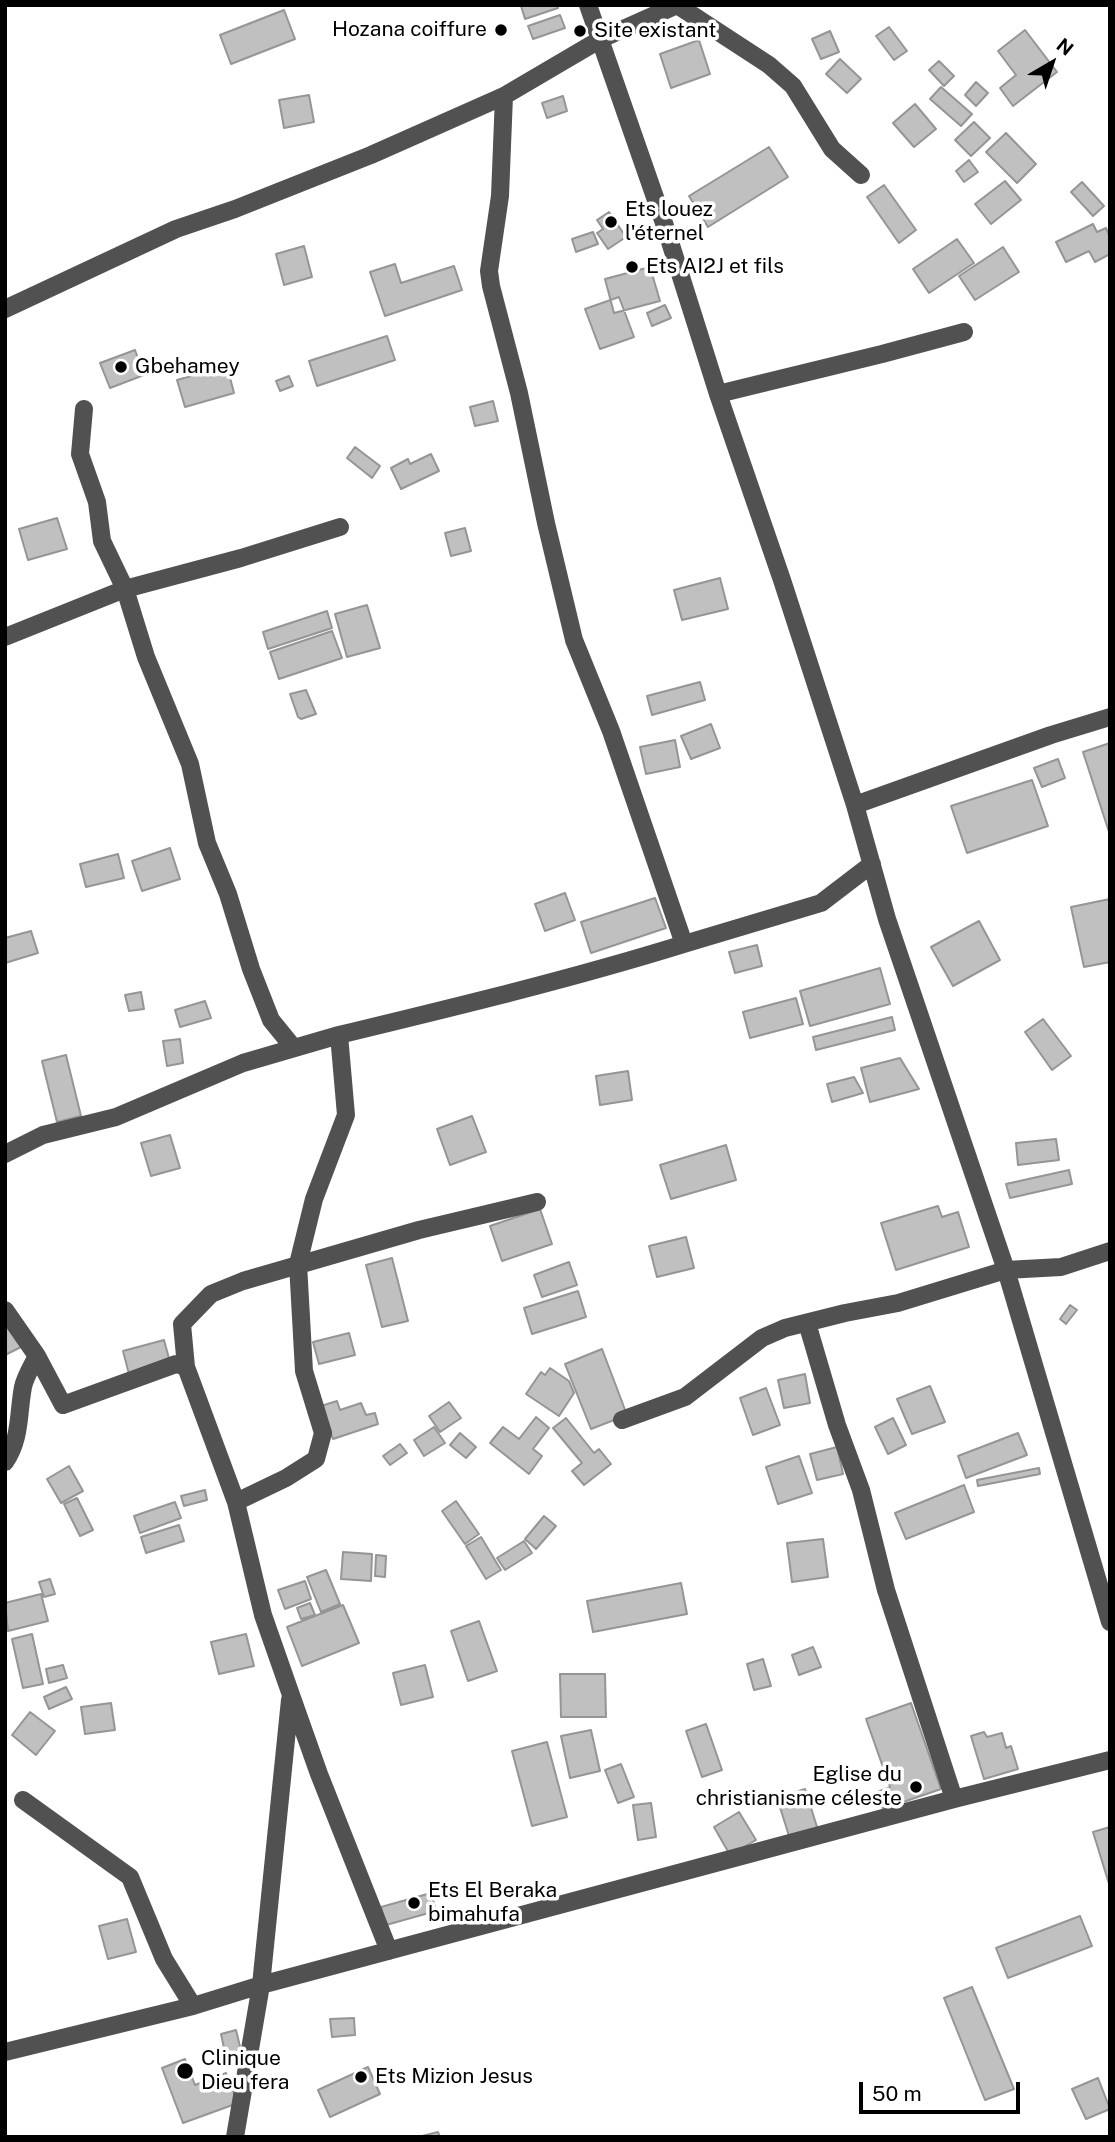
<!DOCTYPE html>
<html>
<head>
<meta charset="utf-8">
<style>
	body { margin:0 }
	#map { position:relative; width:1115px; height:2142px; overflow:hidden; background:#fff; font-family:"Public Sans",sans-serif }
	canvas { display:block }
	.frame { position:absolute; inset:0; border:7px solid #000; pointer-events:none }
	.north { position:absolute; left:1017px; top:28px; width:70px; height:70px; -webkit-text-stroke:5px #fff; paint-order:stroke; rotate:39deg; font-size:19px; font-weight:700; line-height:28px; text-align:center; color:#000 }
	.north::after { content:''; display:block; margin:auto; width:24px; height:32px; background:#000; clip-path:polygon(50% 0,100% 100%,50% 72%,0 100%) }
	.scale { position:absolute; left:859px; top:2082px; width:161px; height:32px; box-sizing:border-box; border:4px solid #000; border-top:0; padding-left:9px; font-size:21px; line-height:24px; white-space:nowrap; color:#000; -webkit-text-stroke:5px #fff; paint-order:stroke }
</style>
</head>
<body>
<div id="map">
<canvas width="1115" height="2142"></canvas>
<div class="frame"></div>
<div class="north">N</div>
<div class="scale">50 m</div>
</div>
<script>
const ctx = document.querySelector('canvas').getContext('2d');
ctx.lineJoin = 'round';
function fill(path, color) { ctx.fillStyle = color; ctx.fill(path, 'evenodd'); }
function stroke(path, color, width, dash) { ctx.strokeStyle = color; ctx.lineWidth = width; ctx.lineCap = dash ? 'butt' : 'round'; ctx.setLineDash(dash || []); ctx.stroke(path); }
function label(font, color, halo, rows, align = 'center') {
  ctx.font = font + ' "Public Sans",sans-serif'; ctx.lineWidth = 7; ctx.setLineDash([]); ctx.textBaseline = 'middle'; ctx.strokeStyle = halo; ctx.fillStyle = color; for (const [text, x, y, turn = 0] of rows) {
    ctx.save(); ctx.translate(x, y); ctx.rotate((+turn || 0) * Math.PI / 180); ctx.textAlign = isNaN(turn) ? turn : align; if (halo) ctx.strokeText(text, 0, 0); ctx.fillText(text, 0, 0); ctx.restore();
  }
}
const building = new Path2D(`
	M524,5H557L558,8L525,19L521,6Z
	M284,10L295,39L231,64L220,35Z
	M560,15L565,28L533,39L528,26Z
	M889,27L907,51L894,60L876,36Z
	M1025,30L1057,72L1013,106L1000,88L1016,75L998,51Z
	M830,31L839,52L821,59L812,39Z
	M699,40L710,74L671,88L660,54Z
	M840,59L861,79L847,93L826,74Z
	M939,61L954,76L944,86L929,70Z
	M976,82L988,93L976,106L965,95Z
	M941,87L972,114L961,126L930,99Z
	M309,95L314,122L284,128L279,100Z
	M563,96L567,111L547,118L542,103Z
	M915,104L936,129L914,147L893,123Z
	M974,122L990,138L971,156L955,140Z
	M1006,133L1036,164L1017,183L986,152Z
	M769,147L788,177L708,227L689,196Z
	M969,160L978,172L964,182L956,171Z
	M1005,181L1021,200L991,224L975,204Z
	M1082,182L1104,206L1093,216L1071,192Z
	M884,185L916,230L899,243L867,197Z
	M609,212L626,237L608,249L597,233L603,229L597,220Z
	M1093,224L1097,232L1106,228L1110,237V254L1095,262L1089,251L1066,262L1056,242Z
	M593,232L598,244L576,252L572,239Z
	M957,239L974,263L929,293L913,269Z
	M304,246L312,277L284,285L276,254Z
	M1003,247L1019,272L975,300L959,276Z
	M395,264L401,283L454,266L462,290L385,316L370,272Z
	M650,267L660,301L614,313L605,279Z
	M619,297L634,337L600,349L585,309Z
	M665,305L671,318L652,326L647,313Z
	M387,336L395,360L317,386L309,361Z
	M135,350L144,375L110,388L100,363Z
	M227,366L234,393L185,407L177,380Z
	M289,376L293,386L280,391L276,381Z
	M493,401L498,421L475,426L470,407Z
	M355,447L380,466L372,478L347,458Z
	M431,454L439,471L401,489L391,468L408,459L410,464Z
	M57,518L67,549L28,560L19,529Z
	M465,528L471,551L451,556L445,533Z
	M720,578L728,609L682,620L674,590Z
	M367,605L380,648L347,657L335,614Z
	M327,611L332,628L268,649L263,632Z
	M332,631L342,658L279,679L270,652Z
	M700,682L705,700L652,715L647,696Z
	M306,690L316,714L301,719L298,717L290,694Z
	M711,724L720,748L691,759L681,736Z
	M675,740L680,767L646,774L640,747Z
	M1110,743V832H1109L1083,752Z
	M1058,759L1065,778L1042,787L1034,768Z
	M1032,780L1048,826L967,853L951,806Z
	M170,848L180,879L142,891L132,861Z
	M118,854L124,878L86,887L80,864Z
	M565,893L575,920L545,931L535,904Z
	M655,898L666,928L591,953L581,922Z
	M1110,899V962L1084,967L1071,907Z
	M979,921L1000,960L953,986L931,947Z
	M31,931L38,953L5,963V938Z
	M757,945L762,966L735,973L729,952Z
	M880,968L890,1004L810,1026L800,991Z
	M141,992L144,1009L129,1011L125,995Z
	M796,998L803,1024L750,1038L743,1012Z
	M205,1001L211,1018L180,1027L175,1010Z
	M892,1017L895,1030L816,1050L813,1037Z
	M1043,1019L1071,1056L1052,1070L1025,1032Z
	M180,1039L183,1063L167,1066L163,1041Z
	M66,1055L81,1116L57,1122L42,1061Z
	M900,1058L919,1089L870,1102L861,1068Z
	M628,1071L632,1100L600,1105L596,1076Z
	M854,1077L863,1093L832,1102L827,1084Z
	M472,1116L486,1152L450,1165L437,1129Z
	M170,1135L180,1168L151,1176L141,1143Z
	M1056,1139L1059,1160L1018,1165L1016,1143Z
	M726,1145L736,1180L671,1199L660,1165Z
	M1069,1170L1072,1184L1010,1198L1006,1184Z
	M938,1206L942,1217L958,1212L969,1247L896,1270L881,1223Z
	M540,1209L552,1244L502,1261L490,1226Z
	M686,1237L694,1268L657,1277L649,1246Z
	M392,1258L408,1321L382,1327L366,1265Z
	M569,1262L577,1285L542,1297L534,1275Z
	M578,1291L586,1317L532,1334L524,1308Z
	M1070,1305L1077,1310L1066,1324L1060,1319Z
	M12,1324L23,1346L5,1355V1328Z
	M349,1333L355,1355L319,1364L313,1342Z
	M164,1340L170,1362L129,1374L123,1351Z
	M602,1349L627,1415L591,1429L565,1364Z
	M550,1368L569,1381L574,1393L559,1416L526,1394L541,1372L545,1375Z
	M805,1374L810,1403L784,1408L778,1380Z
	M930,1386L945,1422L912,1434L897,1399Z
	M766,1388L780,1425L753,1435L740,1398Z
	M337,1401L340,1410L361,1403L366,1415L375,1413L378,1424L333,1439L321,1406Z
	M449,1402L461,1418L440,1432L429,1416Z
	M536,1417L549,1428L533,1449L542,1456L529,1474L490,1443L503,1427L519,1439Z
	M566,1418L594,1453L599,1449L611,1464L584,1485L572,1471L582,1463L553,1428Z
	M893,1418L906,1445L888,1454L875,1427Z
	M434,1427L445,1443L424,1456L414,1440Z
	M460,1433L476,1447L466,1458L450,1445Z
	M1018,1433L1027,1455L966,1478L958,1456Z
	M400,1444L407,1453L390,1465L383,1456Z
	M837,1447L843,1474L817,1480L810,1454Z
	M799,1456L812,1493L778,1504L766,1467Z
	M69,1466L83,1491L61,1503L47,1479Z
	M1039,1468L1040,1474L978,1486L977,1480Z
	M964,1485L974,1512L906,1539L895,1513Z
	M205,1490L207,1500L184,1506L181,1496Z
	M77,1498L93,1530L80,1536L64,1504Z
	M456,1501L479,1534L465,1544L442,1511Z
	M175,1502L181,1518L140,1533L134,1516Z
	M544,1516L556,1526L536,1549L525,1539Z
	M179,1525L184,1541L146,1553L141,1537Z
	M481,1537L501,1570L486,1579L466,1546Z
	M823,1539L828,1577L792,1582L787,1543Z
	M524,1541L532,1553L505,1570L497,1558Z
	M343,1552L372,1554L371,1581L341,1579Z
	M376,1555L386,1556L385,1577L375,1576Z
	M326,1570L340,1604L321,1612L307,1577Z
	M50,1579L55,1594L44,1597L39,1582Z
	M305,1581L311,1599L285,1609L278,1590Z
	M681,1583L687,1614L593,1632L587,1601Z
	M41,1594L48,1621L8,1631L5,1603Z
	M310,1603L315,1615L301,1619L297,1608Z
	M343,1605L359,1643L302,1666L287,1627Z
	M479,1621L497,1671L468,1681L451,1631Z
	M32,1634L43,1684L23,1688L12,1639Z
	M246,1634L254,1666L219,1674L211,1642Z
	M813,1647L821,1667L799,1675L792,1655Z
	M763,1659L771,1686L754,1690L747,1664Z
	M63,1665L67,1678L49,1683L46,1669Z
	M425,1665L433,1697L401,1705L393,1673Z
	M560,1674H605L606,1717H561Z
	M66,1687L72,1699L49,1709L44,1697Z
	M111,1703L115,1730L85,1734L81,1707Z
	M911,1703L941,1789L883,1809L877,1792L890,1787L866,1719Z
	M30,1712L55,1731L36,1755L12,1735Z
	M706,1724L722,1770L702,1777L686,1731Z
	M591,1730L600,1771L570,1778L561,1736Z
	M984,1732L987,1737L1002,1733L1006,1748L1011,1746L1018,1769L984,1779L971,1736Z
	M547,1742L567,1817L532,1826L512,1751Z
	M621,1764L634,1797L618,1803L605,1770Z
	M805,1789L818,1830L790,1839L777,1798Z
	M651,1803L656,1837L638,1840L633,1805Z
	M739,1812L756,1840L730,1855L714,1827Z
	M1110,1827V1887L1093,1832Z
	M431,1893L436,1911L386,1925L381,1907Z
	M1080,1916L1092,1946L1008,1978L996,1948Z
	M127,1919L136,1952L108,1959L99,1926Z
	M972,1987L1014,2089L985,2100L944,1998Z
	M354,2018L355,2035L332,2037L330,2019Z
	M236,2030L243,2059L227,2062L221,2034Z
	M185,2059L195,2085L226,2073L238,2103L183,2123L162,2068Z
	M368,2067L380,2094L330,2117L318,2090Z
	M1098,2078L1110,2109L1086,2119L1072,2089Z
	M438,2132L440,2137H423L422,2136Z`);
fill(building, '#c0c0c0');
stroke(building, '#959595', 2);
stroke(new Path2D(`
	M588,5L665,226L718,394L782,580L855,805L887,919L1006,1270L1110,1622
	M677,5L769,65L793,86L832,149L861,175
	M5,309L176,229L235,209L371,155L504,96L601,39L677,5
	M718,394L882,354L964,332
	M84,409L80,454L97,502L102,541L125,589L241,558L340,527
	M5,637L125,589L146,657L190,764L207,843L228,894L251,969L271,1020L293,1047
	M855,805L1051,735L1110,717
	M684,944L821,903L872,864
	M5,1154L43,1135L116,1117L243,1063L339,1035
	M5,1310L37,1356L63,1405L176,1364L186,1367L236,1502L263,1615L291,1695L319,1774L389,1951
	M807,1323L837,1425L861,1490L886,1590L954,1799
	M186,1367L182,1324L211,1294L243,1281L419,1230L537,1202
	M622,1420L685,1397L762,1338L785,1328L845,1313L898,1303L1006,1270L1061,1267L1110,1251
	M5,1462C21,1439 18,1413 23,1387C25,1377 32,1366 37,1356
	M236,1502L286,1478L316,1459L323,1433L304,1371L298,1264L314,1199L346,1115L339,1035C455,1007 571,979 684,944L611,731L574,640L546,523L519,393L491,286L489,271L500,196L504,96
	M23,1800L130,1877L164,1959L193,2006
	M5,2052L193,2006L261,1985L954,1799L1110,1760
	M235,2137L261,1985L290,1700`), '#515151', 18);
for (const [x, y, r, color] of [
	[501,30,7,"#000"],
	[580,31,7,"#000"],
	[611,222,7,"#000"],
	[632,267,7,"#000"],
	[121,367,7,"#000"],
	[916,1787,7,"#000"],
	[414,1903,7,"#000"],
	[185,2071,9,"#000"],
	[361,2077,7,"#000"]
]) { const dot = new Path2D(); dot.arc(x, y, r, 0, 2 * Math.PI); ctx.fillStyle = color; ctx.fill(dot); stroke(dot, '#fff', 2.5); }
label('21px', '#000', '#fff', [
	["Hozana coiffure",487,30,"right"],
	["Site existant",594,31],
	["Ets louez",625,210],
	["l'éternel",625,234],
	["Ets AI2J et fils",646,267],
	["Gbehamey",135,367],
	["Eglise du",902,1775,"right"],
	["christianisme céleste",902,1799,"right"],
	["Ets El Beraka",428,1891],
	["bimahufa",428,1915],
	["Clinique",201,2059],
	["Dieu fera",201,2083],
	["Ets Mizion Jesus",375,2077]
], 'left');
</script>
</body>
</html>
